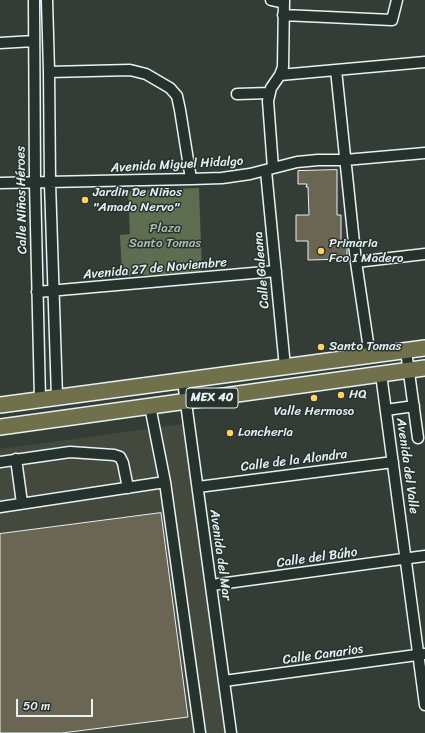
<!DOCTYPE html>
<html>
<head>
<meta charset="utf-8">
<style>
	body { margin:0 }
	#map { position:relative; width:425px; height:733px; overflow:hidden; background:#343d35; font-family:Sriracha,sans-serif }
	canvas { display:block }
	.scale { position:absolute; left:16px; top:699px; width:77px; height:18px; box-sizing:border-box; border:2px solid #e8f1f8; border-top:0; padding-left:5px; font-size:12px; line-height:14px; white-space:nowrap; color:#e8f1f8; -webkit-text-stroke:3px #26332d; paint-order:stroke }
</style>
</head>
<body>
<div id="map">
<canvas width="425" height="733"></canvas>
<div class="scale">50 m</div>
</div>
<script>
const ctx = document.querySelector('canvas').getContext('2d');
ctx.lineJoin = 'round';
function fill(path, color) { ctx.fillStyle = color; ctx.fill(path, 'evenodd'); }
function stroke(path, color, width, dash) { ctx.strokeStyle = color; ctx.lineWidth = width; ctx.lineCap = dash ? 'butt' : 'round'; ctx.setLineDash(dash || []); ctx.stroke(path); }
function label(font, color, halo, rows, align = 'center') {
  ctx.font = font + ' Sriracha,sans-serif'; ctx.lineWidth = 3; ctx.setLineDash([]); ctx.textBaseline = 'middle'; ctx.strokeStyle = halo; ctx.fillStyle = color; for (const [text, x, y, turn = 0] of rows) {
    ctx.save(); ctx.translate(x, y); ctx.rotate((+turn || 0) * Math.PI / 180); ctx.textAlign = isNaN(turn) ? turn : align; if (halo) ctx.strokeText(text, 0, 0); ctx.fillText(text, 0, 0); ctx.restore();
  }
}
fill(new Path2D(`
	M183,424L225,733H0V449Z`), '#44493e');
fill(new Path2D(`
	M199,188L202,272L122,276L120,235L130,234L128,191Z`), '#5e6d4f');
const building = new Path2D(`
	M337,170V215H341V243H347V259L308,260V241H296V215H309L308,187H306L307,184H298V171Z
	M161,513L188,717L62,733H0V534Z`);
fill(building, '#6b6553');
stroke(building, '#e8f1f8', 1);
const minor = new Path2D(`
	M34,0L35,183L40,399
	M47,0L49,72L50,183L57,397
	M271,0L284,3
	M283,15L392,20L397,0
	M0,43L34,41
	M336,70L356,262L370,356
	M49,72L130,70L146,74L170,88L177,96L180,110L191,179
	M280,75L425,62
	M237,94L269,93
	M273,168L268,101L271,88L280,75L283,67L284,0
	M266,171L285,367
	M0,183L191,179L222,178L250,174L297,162L318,160H345L425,153
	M356,262L425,254
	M37,292L276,271
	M406,351L418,438
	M381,374L425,705
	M183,381L231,733
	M150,406L165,482L200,733
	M386,410L414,406
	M16,459L22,503
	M0,462L70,452L114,455L120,457L123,463L128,488
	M198,487L393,462
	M0,507L165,482
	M212,585L425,556
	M224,681L424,654`);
const highway = new Path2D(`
	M0,405L425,348
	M0,427L425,368`);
stroke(minor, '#e8f1f8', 13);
stroke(highway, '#e8f1f8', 18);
stroke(minor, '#26332d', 10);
stroke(highway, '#70704a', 15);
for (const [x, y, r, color] of [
	[85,200,4,"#ffd166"],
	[321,251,4,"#ffd166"],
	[321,347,4,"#ffd166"],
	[341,395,4,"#ffd166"],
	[314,398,4,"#ffd166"],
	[230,433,4,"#ffd166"]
]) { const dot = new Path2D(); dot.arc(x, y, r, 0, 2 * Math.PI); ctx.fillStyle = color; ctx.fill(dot); stroke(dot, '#26332d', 1.5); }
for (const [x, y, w] of [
	[212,398,52]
]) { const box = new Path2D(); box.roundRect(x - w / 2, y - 10, w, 20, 3); ctx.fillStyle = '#26332d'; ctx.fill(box); stroke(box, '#e8f1f8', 1); }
label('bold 12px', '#e8f1f8', null, [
	["MEX 40",212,398]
]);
label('13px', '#e8f1f8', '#26332d', [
	["Avenida Miguel Hidalgo",177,165,-3],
	["Calle Niños Héroes",22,200,-91],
	["Avenida 27 de Noviembre",155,269,-5],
	["Calle Galeana",262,270,-95],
	["Calle de la Alondra",294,461,-7],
	["Avenida del Valle",407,466,82],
	["Avenida del Mar",220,555,82],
	["Calle del Búho",317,558,-8],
	["Calle Canarios",323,655,-8]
]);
label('13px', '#e8f1f8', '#26332d', [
	["Jardin De Niños",93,193],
	["\"Amado Nervo\"",93,208],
	["Primaria",329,244],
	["Fco I Madero",329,259],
	["Santo Tomas",329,347],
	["HQ",349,395],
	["Valle Hermoso",314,412,"center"],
	["Loncheria",238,433]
], 'left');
label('13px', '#b1bcb4', '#26332d', [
	["Plaza",165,229],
	["Santo Tomas",165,244]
]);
</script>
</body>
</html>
